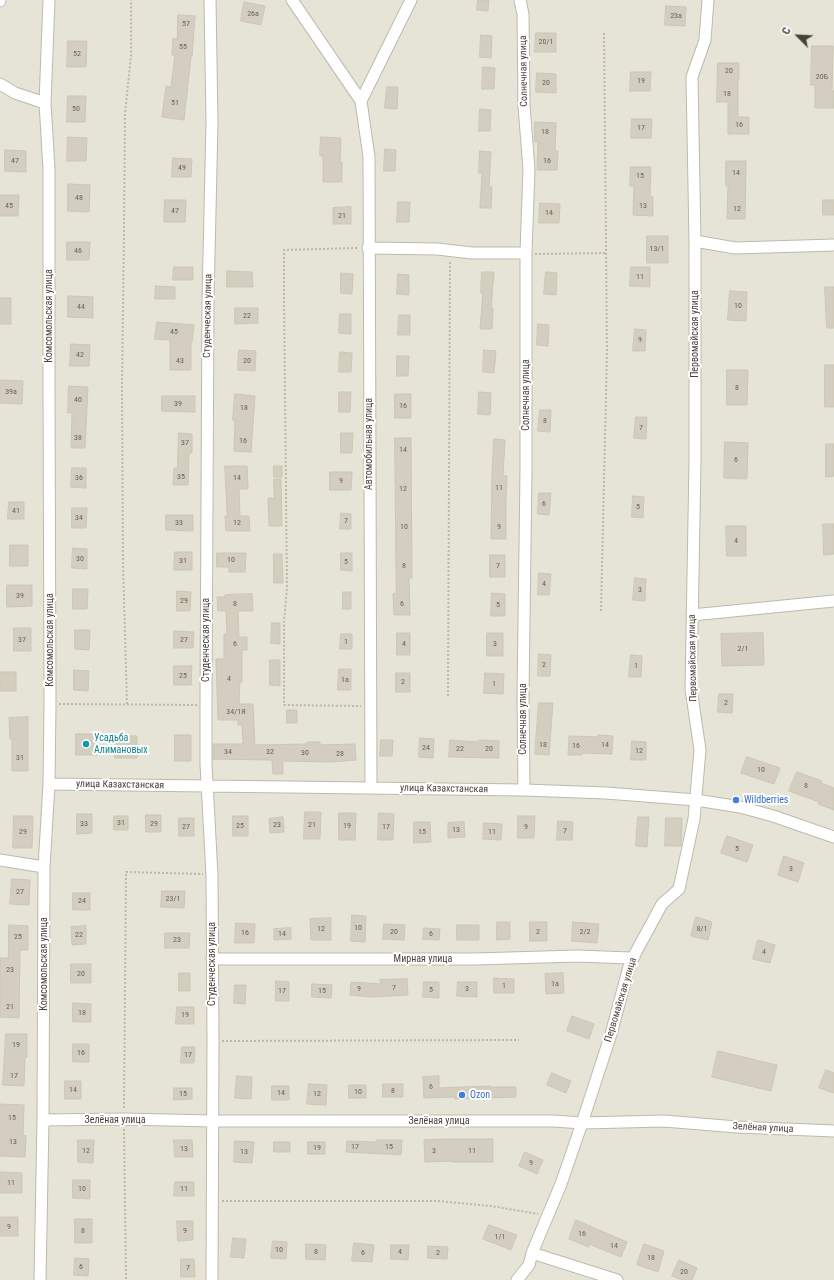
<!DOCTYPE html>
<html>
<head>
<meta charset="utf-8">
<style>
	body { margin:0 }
	#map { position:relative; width:834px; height:1280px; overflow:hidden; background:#f2f1e9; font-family:"Roboto Condensed",sans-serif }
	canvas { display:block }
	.north { position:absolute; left:778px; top:16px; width:40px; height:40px; -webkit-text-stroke:3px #fff; paint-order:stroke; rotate:294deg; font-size:11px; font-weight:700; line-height:16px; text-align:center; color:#454238 }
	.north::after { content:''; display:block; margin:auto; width:14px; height:18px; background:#454238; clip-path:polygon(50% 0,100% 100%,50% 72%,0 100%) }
</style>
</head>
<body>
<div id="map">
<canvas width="834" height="1280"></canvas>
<div class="north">С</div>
</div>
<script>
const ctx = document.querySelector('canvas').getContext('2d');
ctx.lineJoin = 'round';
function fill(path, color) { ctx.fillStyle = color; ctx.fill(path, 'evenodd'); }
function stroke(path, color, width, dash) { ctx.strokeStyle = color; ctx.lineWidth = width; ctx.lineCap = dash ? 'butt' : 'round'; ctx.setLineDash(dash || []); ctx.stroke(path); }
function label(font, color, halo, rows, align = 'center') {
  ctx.font = font + ' "Roboto Condensed",sans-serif'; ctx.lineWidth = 4; ctx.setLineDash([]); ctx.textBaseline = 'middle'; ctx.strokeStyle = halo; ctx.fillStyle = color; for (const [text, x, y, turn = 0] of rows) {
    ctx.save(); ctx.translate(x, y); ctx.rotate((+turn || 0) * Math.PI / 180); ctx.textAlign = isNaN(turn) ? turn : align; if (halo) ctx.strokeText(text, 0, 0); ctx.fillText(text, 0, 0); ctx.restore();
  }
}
fill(new Path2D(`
	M0,0H834V1280H0Z`), '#e6e4d7');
const building = new Path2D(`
	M478,0H489L488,11L477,10Z
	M244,2L265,6L261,25L241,21Z
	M666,6L686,7L685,26L665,25Z
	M178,15L195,16L192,57L191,56L184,120L162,117L166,86L171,87L175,55H172L173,38L177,39Z
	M536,33H556V52H535Z
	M481,35L492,36L491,58L480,57Z
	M68,41H87L86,67H67Z
	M812,46H833L832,91H834V108H815V85H811Z
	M718,63H739V79H738V117H749V134H728V102H717Z
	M483,67L495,68L494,89H482Z
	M631,72H651L650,91H630Z
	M537,73L556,74V93L536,92Z
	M387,87H398L397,109L385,108Z
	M68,96H86L85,122H67Z
	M480,109L491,110L490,131H479Z
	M632,119H652L651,138H631Z
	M535,122L556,123L555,151H558L557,170H537L538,142H535Z
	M68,137L87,138L86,161H67Z
	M321,137L341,138L340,162H342V182H323V156H320Z
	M385,149L396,150L395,171H384Z
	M5,150L26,151V172L5,171Z
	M480,151L491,152L489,187H492L491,208H480L482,173H479Z
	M173,158L192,159L191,177H172Z
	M726,161H746L745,219H727L728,186H726Z
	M631,167H651L650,196L653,197V216L633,215L634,186H630Z
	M68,184L90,185L89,212L68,211Z
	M0,195H19L18,216H0Z
	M165,200H186L185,222H164Z
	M823,200H834V215H823Z
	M398,202H410L409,222H397Z
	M540,203L560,204L559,223H539Z
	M351,207V224H333V208Z
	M647,236H668V263H647Z
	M67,242H90L89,260H67Z
	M174,267H193V280H173Z
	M631,267H650V287L630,286Z
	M227,271L252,272L253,287H227Z
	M482,272H494L491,308H493L492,329H480L483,293H481Z
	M546,272L557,273L556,295L544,294Z
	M341,273L353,274L352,294L341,293Z
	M398,274L409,275V295L397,294Z
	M156,286L175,287V299H155Z
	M825,287H834V328H827Z
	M730,291L747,292L746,321L728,320Z
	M68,296L93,297V318L68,317Z
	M0,298H11V324H0Z
	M235,308H258V323L235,324Z
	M340,314H351V334L339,333Z
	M399,315H410V335H398Z
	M157,322L194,325L192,342H191V370H170V340L155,339Z
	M538,324L549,325L548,346L537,345Z
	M635,329L646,330L645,351H633Z
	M71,344L90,345L89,366H70Z
	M239,350L256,351L255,371L238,370Z
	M484,350L496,351L494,373L483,372Z
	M340,352L352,353L351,372H339Z
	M397,356H409L408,376H397Z
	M825,365H834V407H825Z
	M727,370H748L747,405H727Z
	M0,380L23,381L22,404L0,403Z
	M69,386L88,387L85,448H71L72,413H68Z
	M339,392H351L350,412H339Z
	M479,392L491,393L490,415L478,414Z
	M235,394L255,396L251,452L234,451L235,421L233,420Z
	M395,394H411V418H395Z
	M162,396H195V412L162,411Z
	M540,410H551L550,432L538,431Z
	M636,417H647L646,439L634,438Z
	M179,433L192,434V453H189L188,485H173L174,468H177Z
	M341,433H353L352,453H341Z
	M395,438H411L412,578H409L410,615H394L393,594L396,593Z
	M494,439L505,440L503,476H507L506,501V539H491L492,475Z
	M725,442L748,443L747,479L724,478Z
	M826,444H834V476L826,477Z
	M225,466H247L248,489H239L240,516H249L250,531H226L225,516H227Z
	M274,466H282V477H274Z
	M72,468H86V488L71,487Z
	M330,472H352L351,490H330Z
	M274,479H281L282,526H269L268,498H274Z
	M539,493H551L549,515L538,514Z
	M633,496L644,497L643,518L632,517Z
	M9,502H24V519H8Z
	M72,508H87L86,528H72Z
	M341,513L351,514V529H340Z
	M166,515H193V531L166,530Z
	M823,524H834V554L824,555Z
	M726,526H746V556H727Z
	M10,545H28V566H10Z
	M73,548L87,549V569L72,568Z
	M175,552H192V570H174Z
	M217,553H246L245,572H229V567H217Z
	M341,553H352V571L341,570Z
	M274,554H282L283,583H274Z
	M490,555H505V577H490Z
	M539,573L551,574L549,595H538Z
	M635,578L646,579L645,601L633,600Z
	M7,585H32V606L7,607Z
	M73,589H88L87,609H73Z
	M177,591L191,592L190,611H177Z
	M343,592H351V609H343Z
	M492,593L505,594V616H491Z
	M252,594L253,611H238L239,637H247V650H242V682H240L239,704H253L255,745L307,744V742H320V745L355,744L356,760L331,762L283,761V774H273L272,760L213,759V744H243L242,725H238V720H218L216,659H224V634H227L226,611H218L217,597H225V595Z
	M272,623H280V644L271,643Z
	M14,628H31V651H14Z
	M75,630H90L89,650L75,649Z
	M174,631L194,632L193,648H174Z
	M397,633H410V655H397Z
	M487,633H503V656H487Z
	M763,633L764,665L722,666L721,634Z
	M341,634H352V649H340Z
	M539,654L551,655L550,676H538Z
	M631,655L642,656L641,677H629Z
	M270,660H280V686L270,685Z
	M174,666H192L191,685H174Z
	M339,669H351V690H338Z
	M74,670L89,671L88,691L74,690Z
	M0,672H16V691H1Z
	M396,673H410V692H396Z
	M485,673L504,674L503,694L484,693Z
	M719,694H733L732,713L718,712Z
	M539,703H553L549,755L535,754Z
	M287,710H297V723H287Z
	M28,717V771H12V739H10L9,718Z
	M76,734H97V755H76Z
	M175,735H191V761H175Z
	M598,735L613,736L612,754L582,753V755H568L569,736L598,737Z
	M115,736H137V758H115Z
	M420,738L434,739L433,758L419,757Z
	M381,740H393L392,756H380Z
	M450,740L478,742L479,740L499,741V758L449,757Z
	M632,741L646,742V760H631Z
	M747,757L780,768L774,784L741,773Z
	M797,772L822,781L821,783L834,788V810L818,804L819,802L789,791Z
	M305,812H321L320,839H304Z
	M339,813H356L355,840H339Z
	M379,813L394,814L393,840H378Z
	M77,814H92V833L77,834Z
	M146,815H161V832H146Z
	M14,816H33L32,848H13Z
	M114,816H128V830H114Z
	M233,816H248V836H233Z
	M518,816H535L534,838H518Z
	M283,817L284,832L270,833L269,819Z
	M638,817H649L647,847L636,846Z
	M179,818H194V836H179Z
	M666,818H682L681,846H665Z
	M558,821L573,822L572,840H557Z
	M414,822H430L431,842L414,843Z
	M464,822L465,837L448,838V823Z
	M484,823L502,824L501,840L483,839Z
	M727,836L753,845L747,862L721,853Z
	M784,856L804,863L798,882L778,875Z
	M12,879L30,880L29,905L10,904Z
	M162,891H185L184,908L161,907Z
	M73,893H90V910H73Z
	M352,915L366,916L365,942L351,941Z
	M696,917L712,922L708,940L691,936Z
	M331,918V940H311L310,919Z
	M497,922H510V939L497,940Z
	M530,922H547V941H530Z
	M573,922L599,924L597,943L572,941Z
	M236,923L255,924L254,943H235Z
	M384,924L405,925L404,940L383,939Z
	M9,925L28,926V950H20L19,1018L0,1017V958H8Z
	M457,925H479V940H457Z
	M86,926V944L72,945L71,927Z
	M291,928V939L274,940V929Z
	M424,928L440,929L439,940L423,939Z
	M165,933H190L189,948H165Z
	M758,940L775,945L770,963L753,959Z
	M71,964H91V983H71Z
	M179,973H190V991H179Z
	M563,973L564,993L546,994L545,974Z
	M494,978L514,979V993H494Z
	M407,979L408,995L370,997L350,995L351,982L381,984L380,980Z
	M276,981L289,982V1001H276Z
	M424,982H439V998L423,997Z
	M458,982H477V997L457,996Z
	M312,984L332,985L331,998L312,997Z
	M235,985H246L245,1004L234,1003Z
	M73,1003L91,1004V1022H73Z
	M177,1007H194V1024H176Z
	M572,1016L594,1024L589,1039L567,1031Z
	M6,1034H27V1057H25L24,1086L3,1085Z
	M73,1044H89V1062H73Z
	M182,1047H195L194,1063H181Z
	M718,1051L777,1065L771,1091L712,1077Z
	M826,1070L834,1073V1093L819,1088Z
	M552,1073L571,1081L566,1093L547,1085Z
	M237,1076L252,1077L251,1099L235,1098Z
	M439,1076V1088L490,1086V1087H516V1097L455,1099V1097L424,1098L423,1077Z
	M65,1081H81V1099H65Z
	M309,1084L327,1085L326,1105L307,1104Z
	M383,1084H403V1097H383Z
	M349,1085H366V1098H349Z
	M272,1086H289V1100H272Z
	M174,1088H192V1099L174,1100Z
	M0,1104L24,1105L23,1135L26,1136L25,1157L0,1156Z
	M453,1139H493V1162H452V1161L425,1162L424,1140Z
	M78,1140H94L93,1163L78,1162Z
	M174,1140H192L193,1157H175Z
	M377,1140H402L401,1155L346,1152L347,1141L377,1142Z
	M235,1141L254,1142L252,1163L234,1162Z
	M274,1142H290V1152H274Z
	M308,1142H325V1154H308Z
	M525,1152L543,1160L537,1174L519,1166Z
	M0,1172L22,1173V1193H0Z
	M73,1180H90V1199L73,1198Z
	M175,1182H194V1196H174Z
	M0,1217H18V1236H0Z
	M75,1219H92V1243H75Z
	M576,1220L627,1242L621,1257L589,1244V1247L569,1239Z
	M177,1221H193V1240L178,1241Z
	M489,1225L517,1235L511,1250L483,1239Z
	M233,1238L246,1239L244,1258L231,1257Z
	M273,1241L287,1242L286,1259L271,1258Z
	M354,1243L374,1245L372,1262L352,1261Z
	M306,1244L326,1245L325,1260L306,1259Z
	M644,1244L664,1251L658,1272L637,1265Z
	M391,1245H409L408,1260L391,1259Z
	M428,1246L448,1247L447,1259L428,1258Z
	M75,1258L89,1259L88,1276L74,1275Z
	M181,1259H194L195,1277H181Z
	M679,1260L697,1268L692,1280H682L672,1276Z`);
fill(building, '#d3cebf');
stroke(building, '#cdc7b3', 1);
const minor = new Path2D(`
	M210,0L212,122L208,300L206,704V764L212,875L213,1041L212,1280
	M292,0L361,101L369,157L371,788
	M520,0L523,14L524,106L529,169L526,253V470L523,697L524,790
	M0,1V0
	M0,84L15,93L45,103
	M361,101L411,0
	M695,241L735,248L834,245
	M368,248L437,249L472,253H526
	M692,615L834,601
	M49,784L524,790L606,793L696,800L740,807L773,816L834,837
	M0,860L44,867
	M212,959H475L577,956L630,958L634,957
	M43,1120L124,1119L212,1121H554L582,1123L664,1121L737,1127L834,1131
	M532,1253L617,1280
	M40,1280L43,1120L44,867L49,784L50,704L49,389V169L45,103L49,0
	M517,1280L529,1265L532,1253L561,1184L582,1123L611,1034L630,963L662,904L679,889L694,819L700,750L691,689L695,462V241L692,77L705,40L708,0`);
stroke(minor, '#bdbaac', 13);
stroke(new Path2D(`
	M357,248L284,250V298L287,587L284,622V705L361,706
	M535,254L606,253
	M601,611L607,351L604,32
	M448,696L450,261
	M59,704L197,705
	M127,704L123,565L122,386L124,232L125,114L131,56V0
	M222,1041L519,1040
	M124,1108L126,872L203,874
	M124,1129L126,1280
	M222,1201H438L491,1206L538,1214`), '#bdb89f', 2, [2, 2]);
stroke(minor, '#fff', 11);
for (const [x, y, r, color] of [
	[86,744,4,"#0f9aa8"],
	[736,800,4,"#3f7fe0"],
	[462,1095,4,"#3f7fe0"]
]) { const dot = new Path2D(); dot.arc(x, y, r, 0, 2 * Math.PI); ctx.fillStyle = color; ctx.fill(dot); stroke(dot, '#fff', 1.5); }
label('8px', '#68655a', null, [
	["26а",253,14],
	["23а",676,16],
	["57",186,24],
	["20/1",546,42],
	["55",183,47],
	["52",77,54],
	["20",729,71],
	["20Б",822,77],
	["19",641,81],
	["20",546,83],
	["18",727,94],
	["51",175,103],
	["50",76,109],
	["16",739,125],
	["17",641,128],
	["18",545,132],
	["47",15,161],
	["16",547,161],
	["49",182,168],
	["14",736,173],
	["15",640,176],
	["48",79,198],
	["45",9,206],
	["13",643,206],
	["12",737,209],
	["47",175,211],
	["14",549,213],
	["21",342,216],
	["13/1",657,249],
	["46",78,251],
	["11",640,277],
	["10",738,306],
	["44",81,307],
	["22",247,316],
	["45",174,332],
	["9",640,340],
	["42",80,355],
	["43",180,361],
	["20",247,361],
	["8",737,388],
	["39а",11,392],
	["40",78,400],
	["39",178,404],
	["16",403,406],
	["18",244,408],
	["8",545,421],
	["7",641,428],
	["38",78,438],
	["16",243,441],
	["37",185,443],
	["14",403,450],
	["6",736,460],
	["35",181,477],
	["36",79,478],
	["14",237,478],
	["9",341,481],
	["11",499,488],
	["12",403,489],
	["6",544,504],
	["5",638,507],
	["41",16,511],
	["34",79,518],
	["7",346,521],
	["33",179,523],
	["12",237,523],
	["10",404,527],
	["9",499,527],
	["4",736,541],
	["30",80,559],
	["10",231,560],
	["31",183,561],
	["5",346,562],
	["8",404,566],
	["7",498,566],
	["4",544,584],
	["3",640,590],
	["39",20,596],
	["29",184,601],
	["8",235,604],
	["6",402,604],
	["5",498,605],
	["37",22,640],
	["27",184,640],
	["1",346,642],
	["6",235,644],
	["4",404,644],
	["3",495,644],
	["2/1",743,649],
	["2",544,665],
	["1",636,666],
	["25",183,676],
	["4",229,679],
	["1а",345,680],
	["2",403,682],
	["1",494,684],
	["2",726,703],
	["34/1Я",236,712],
	["18",543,745],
	["14",605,745],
	["16",576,746],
	["24",426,748],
	["22",460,749],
	["20",489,749],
	["12",639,751],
	["34",228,752],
	["32",270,752],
	["30",305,753],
	["28",340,754],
	["31",20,758],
	["10",761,770],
	["8",806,786],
	["31",121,823],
	["33",84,824],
	["29",154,824],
	["23",277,825],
	["21",312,825],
	["25",240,826],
	["19",347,826],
	["27",186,827],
	["17",386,827],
	["9",526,827],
	["13",456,830],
	["7",565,831],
	["29",23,832],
	["15",422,832],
	["11",492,832],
	["5",737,849],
	["3",791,869],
	["27",20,892],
	["23/1",173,899],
	["24",82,901],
	["10",358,928],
	["12",321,929],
	["8/1",702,929],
	["20",394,932],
	["2",538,932],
	["2/2",585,932],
	["16",245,933],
	["14",282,934],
	["6",431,934],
	["22",79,935],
	["25",18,937],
	["23",177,940],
	["4",764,952],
	["23",10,970],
	["20",81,974],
	["1а",555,984],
	["1",504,986],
	["7",394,988],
	["9",359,989],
	["3",467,989],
	["5",431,990],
	["17",282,991],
	["15",322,991],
	["21",10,1007],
	["18",82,1013],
	["19",185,1015],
	["19",16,1045],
	["16",81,1053],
	["17",188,1055],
	["17",14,1076],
	["6",431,1087],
	["14",73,1090],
	["8",393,1091],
	["10",358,1092],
	["14",281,1093],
	["15",183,1094],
	["12",317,1094],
	["15",12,1118],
	["13",13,1142],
	["17",355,1147],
	["15",389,1147],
	["19",317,1148],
	["13",184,1149],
	["12",86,1151],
	["3",434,1151],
	["11",472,1151],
	["13",244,1152],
	["9",531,1163],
	["11",11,1183],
	["10",82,1189],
	["11",184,1189],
	["9",9,1227],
	["8",83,1231],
	["9",185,1231],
	["16",582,1234],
	["1/1",500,1237],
	["14",614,1246],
	["10",279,1250],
	["8",316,1252],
	["4",400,1252],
	["6",363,1253],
	["2",438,1253],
	["18",651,1258],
	["6",81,1267],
	["7",188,1268],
	["20",684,1272]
]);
label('10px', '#454238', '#fff', [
	["Солнечная улица",524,71,-91],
	["Комсомольская улица",49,316,-90],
	["Студенческая улица",208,316,-89],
	["Первомайская улица",695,334,-90],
	["Солнечная улица",526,395,-90],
	["Автомобильная улица",369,444,-90],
	["Комсомольская улица",50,640,-90],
	["Студенческая улица",206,640,-90],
	["Первомайская улица",693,658,-91],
	["Солнечная улица",523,719,-90],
	["улица Казахстанская",120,785,1],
	["улица Казахстанская",444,789,1],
	["Мирная улица",423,959],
	["Комсомольская улица",44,964,-90],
	["Студенческая улица",212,964,-90],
	["Первомайская улица",621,1000,-73],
	["Зелёная улица",115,1120],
	["Зелёная улица",439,1121],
	["Зелёная улица",763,1128,3]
]);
label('10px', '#0d838f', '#fff', [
	["Усадьба",94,738],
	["Алимановых",94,750]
], 'left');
label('10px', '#366cbe', '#fff', [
	["Wildberries",744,800],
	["Ozon",470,1095]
], 'left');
</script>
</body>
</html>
